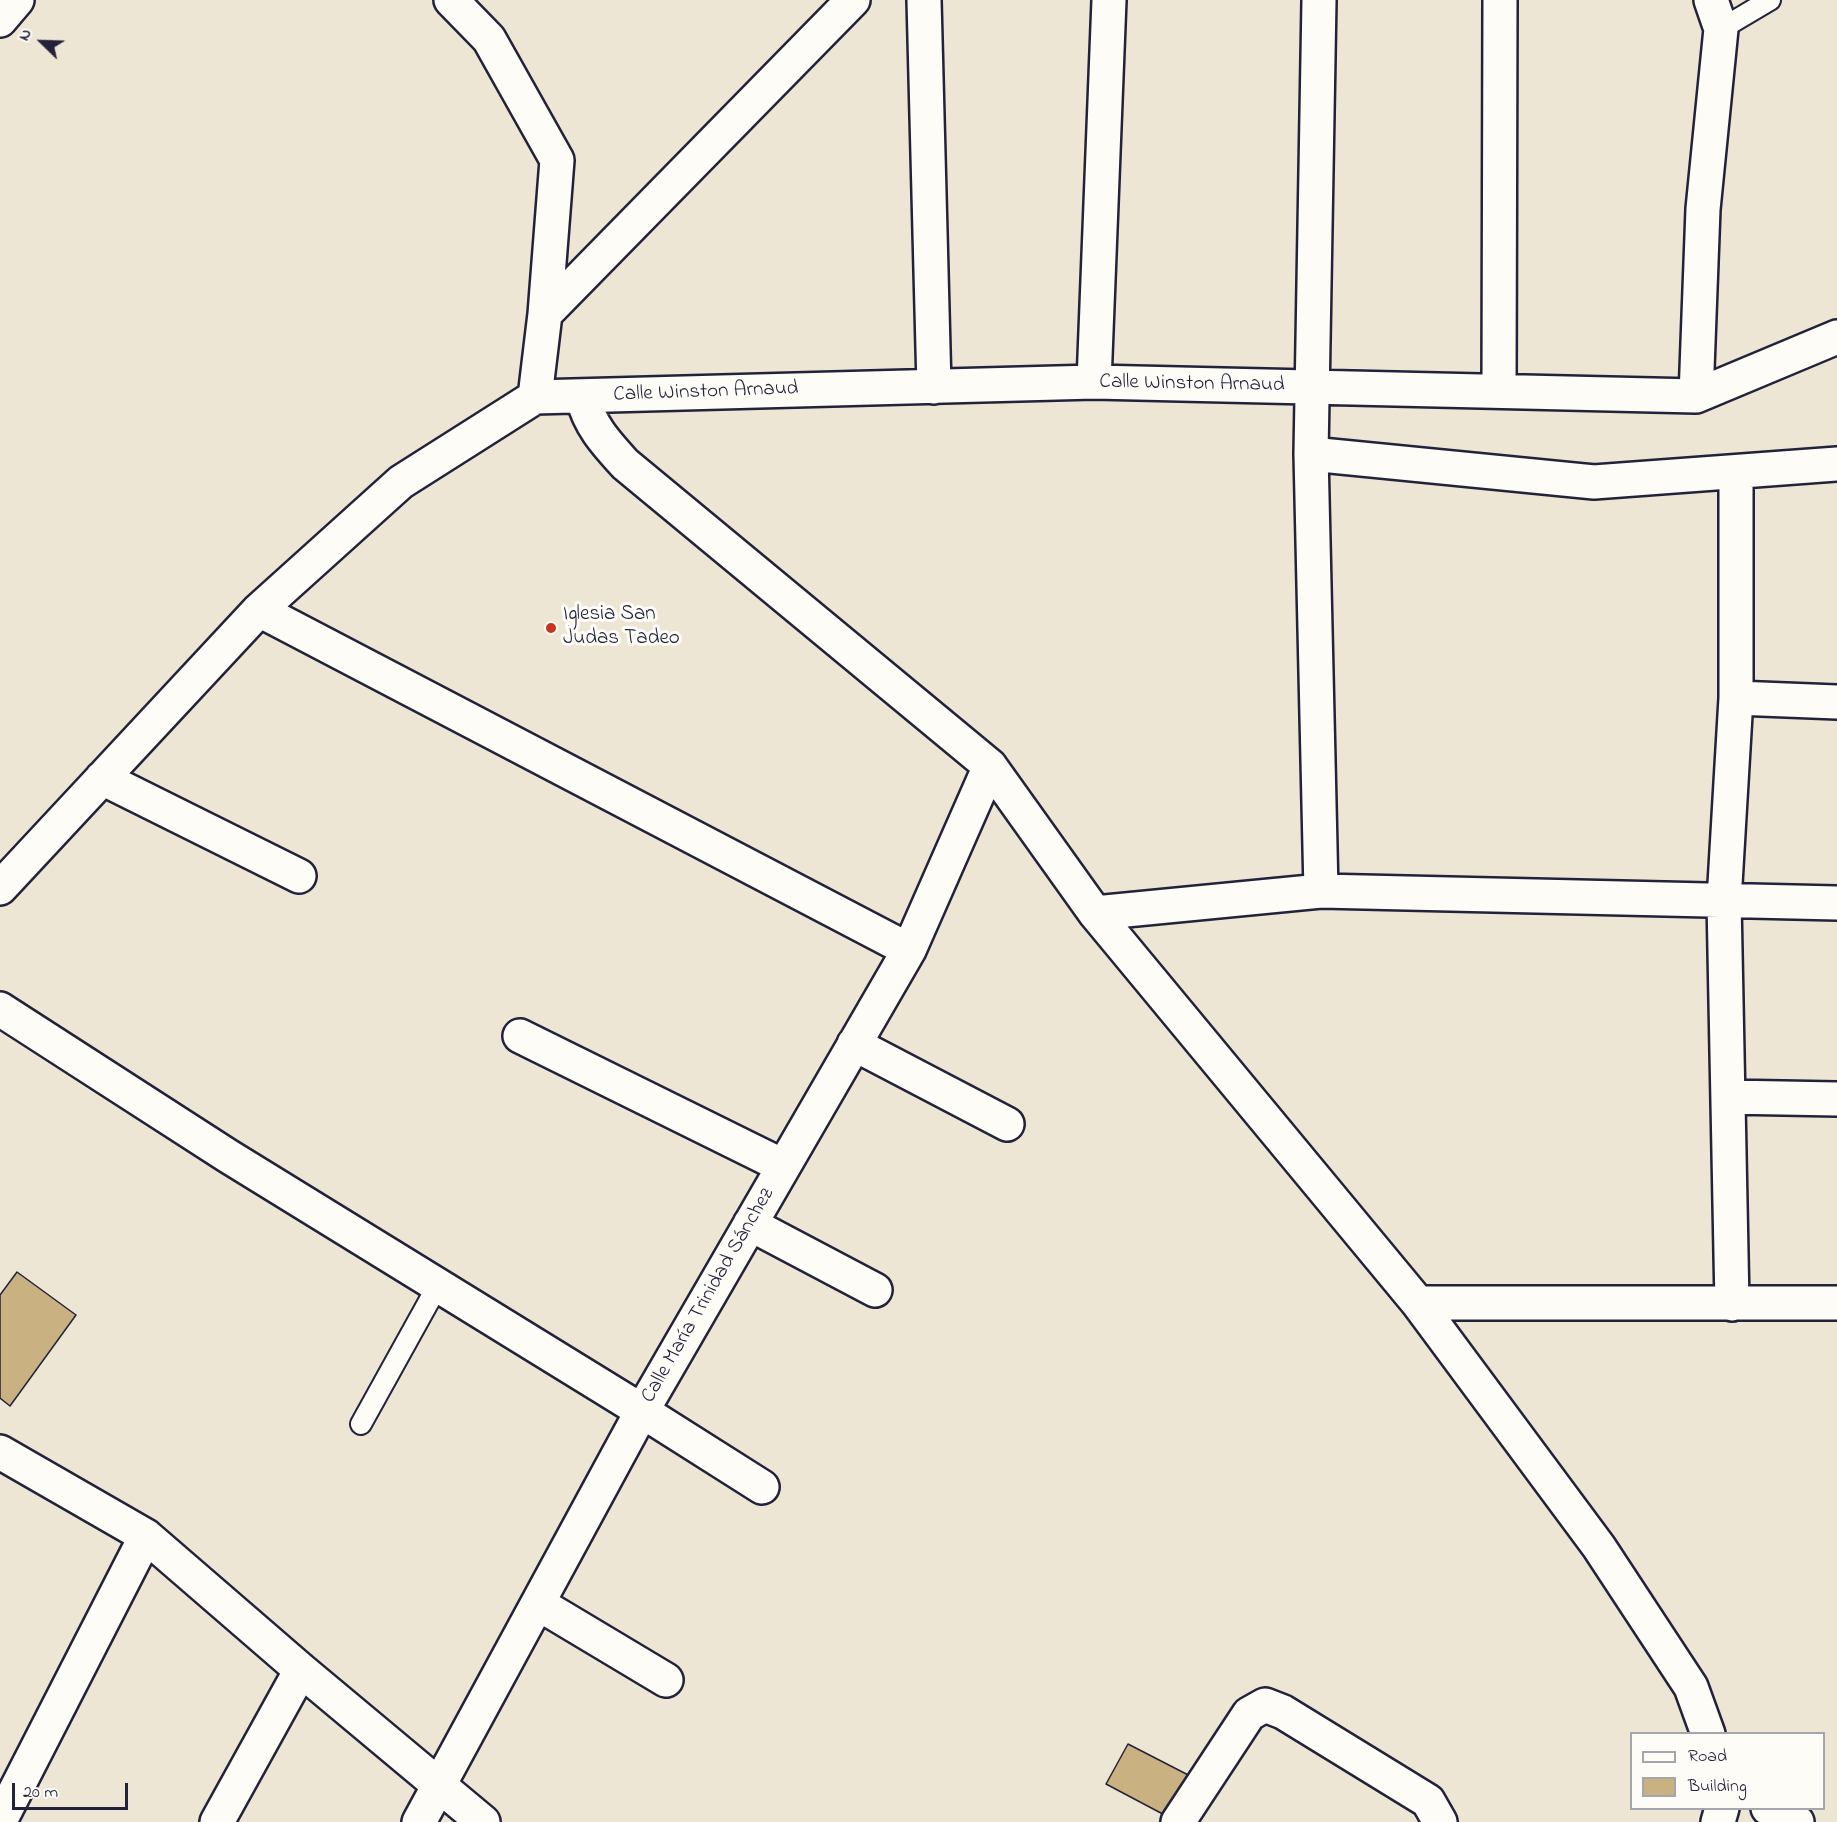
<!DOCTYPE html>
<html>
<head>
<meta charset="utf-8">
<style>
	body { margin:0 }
	#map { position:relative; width:1837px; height:1822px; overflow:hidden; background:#ede6d4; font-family:"Indie Flower",sans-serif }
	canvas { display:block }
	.legend { position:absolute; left:1630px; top:1732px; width:195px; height:78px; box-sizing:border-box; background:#fdfcf7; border:2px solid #a5a5ac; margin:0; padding:8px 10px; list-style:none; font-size:18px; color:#22223b }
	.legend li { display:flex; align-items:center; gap:12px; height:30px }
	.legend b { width:30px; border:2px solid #a5a5ac }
	.north { position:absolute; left:12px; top:12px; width:60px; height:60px; -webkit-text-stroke:4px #fdfcf7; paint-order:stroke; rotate:293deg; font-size:16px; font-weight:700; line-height:24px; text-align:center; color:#22223b }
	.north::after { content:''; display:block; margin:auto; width:21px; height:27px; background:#22223b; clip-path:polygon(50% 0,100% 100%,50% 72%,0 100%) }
	.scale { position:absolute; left:12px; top:1783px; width:116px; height:27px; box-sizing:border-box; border:3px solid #22223b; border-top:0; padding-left:8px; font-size:18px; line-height:21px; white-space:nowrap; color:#22223b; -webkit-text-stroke:4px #fdfcf7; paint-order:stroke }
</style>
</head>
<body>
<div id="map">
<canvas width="1837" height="1822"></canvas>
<ul class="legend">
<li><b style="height:8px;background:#fdfcf7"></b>Road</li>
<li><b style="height:16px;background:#c9b181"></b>Building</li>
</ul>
<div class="north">N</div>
<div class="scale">20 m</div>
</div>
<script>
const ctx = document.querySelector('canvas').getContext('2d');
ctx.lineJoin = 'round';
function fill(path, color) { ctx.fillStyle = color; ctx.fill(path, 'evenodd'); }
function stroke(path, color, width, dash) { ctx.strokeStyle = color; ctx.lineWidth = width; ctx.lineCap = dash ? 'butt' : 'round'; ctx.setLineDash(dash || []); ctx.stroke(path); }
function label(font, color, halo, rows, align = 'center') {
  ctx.font = font + ' "Indie Flower",sans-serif'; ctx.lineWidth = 6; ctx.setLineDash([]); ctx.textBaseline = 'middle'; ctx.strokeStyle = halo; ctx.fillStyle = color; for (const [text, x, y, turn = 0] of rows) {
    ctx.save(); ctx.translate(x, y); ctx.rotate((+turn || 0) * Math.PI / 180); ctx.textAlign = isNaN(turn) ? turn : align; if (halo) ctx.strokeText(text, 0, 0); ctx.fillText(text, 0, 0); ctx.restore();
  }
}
const building = new Path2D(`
	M17,1272L76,1315L10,1406L0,1398V1295Z
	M1128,1744L1196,1779L1174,1820L1106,1784Z`);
fill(building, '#c9b181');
stroke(building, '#22223b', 1.5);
const service = new Path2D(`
	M1721,29L1770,0
	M361,1424L438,1285`);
const minor = new Path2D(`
	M451,0L489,39L557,160L545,314
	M924,0L934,387
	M1319,0L1311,454L1321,891
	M0,20L17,0
	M1094,382L1109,0
	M1499,391L1500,0
	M582,396C590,426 605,442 625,464L990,766L1095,913L1418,1303L1599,1547L1691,1687L1708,1734
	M1696,396L1703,209L1721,29L1711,0
	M535,397L1094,382L1696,396L1837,337
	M1311,454L1594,482L1837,464
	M259,610L909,950
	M1736,698L1837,702
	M102,778L299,876
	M0,888L259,610L401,482L535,397L545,314L853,0
	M1095,913L1321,891L1837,903
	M0,1009L228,1156L642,1411L762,1487
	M520,1036L783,1166
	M854,1044L1007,1124
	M1728,1097L1837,1099
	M750,1224L875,1290
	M1418,1303H1837
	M1732,1304L1724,901L1736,698V473
	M0,1452L146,1536L301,1670L483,1822
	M539,1604L666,1680
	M1768,1808L1797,1822
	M0,1821L146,1536
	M217,1822L301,1670
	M419,1822L642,1411L909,950L990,766
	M1178,1822L1249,1714L1265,1705L1283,1712L1428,1801L1440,1822
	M1718,1822L1722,1808`);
stroke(service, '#22223b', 24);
stroke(minor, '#22223b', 38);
stroke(service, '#fdfcf7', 20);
stroke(minor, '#fdfcf7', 33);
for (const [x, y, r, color] of [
	[551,628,6,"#c8321e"]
]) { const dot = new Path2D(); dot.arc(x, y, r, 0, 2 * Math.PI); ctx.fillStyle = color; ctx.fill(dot); stroke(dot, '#fdfcf7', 2); }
label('21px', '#22223b', '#fdfcf7', [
	["Calle Winston Arnaud",1192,385,1],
	["Calle Winston Arnaud",706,393,-2],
	["Calle María Trinidad Sánchez",709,1296,-60]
]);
label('21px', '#22223b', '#fdfcf7', [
	["Iglesia San",563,616],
	["Judas Tadeo",563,640]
], 'left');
</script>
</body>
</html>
